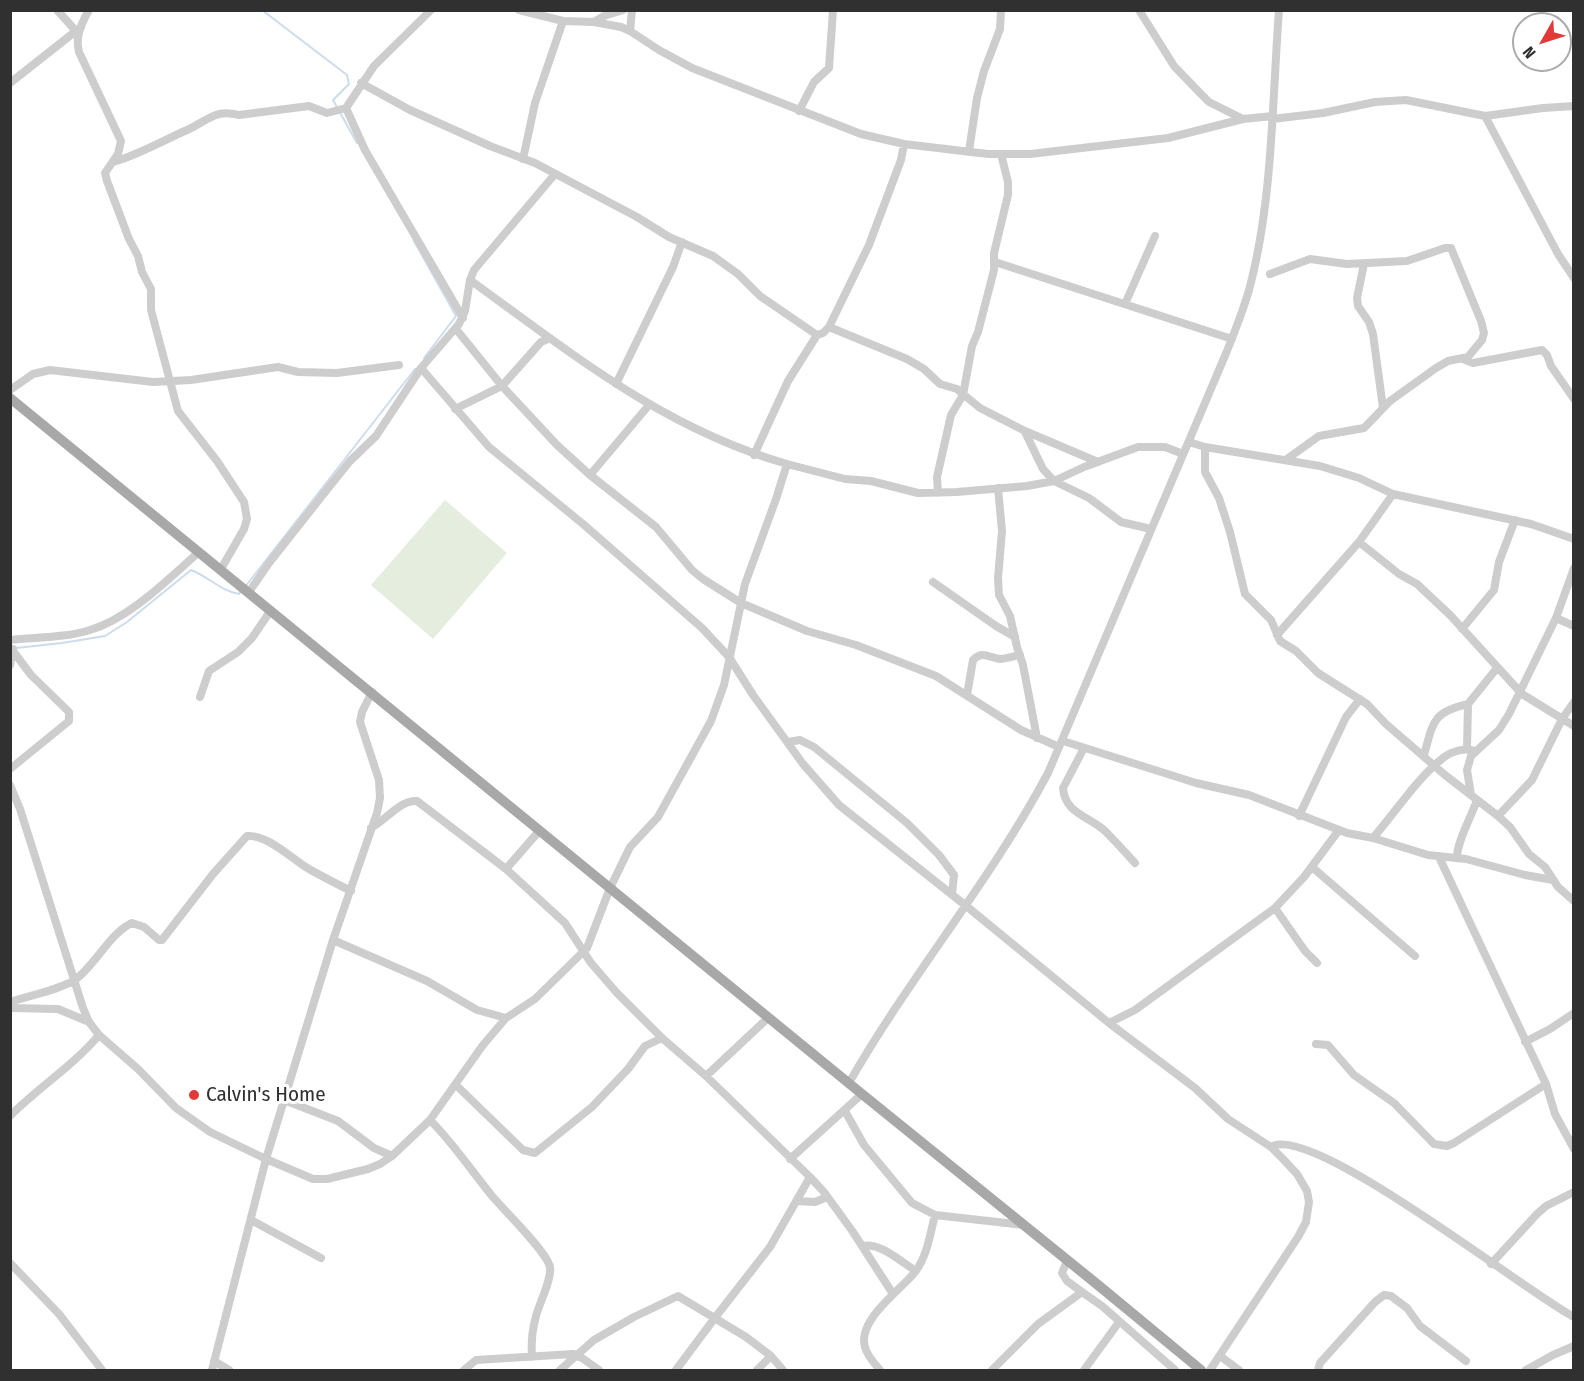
<!DOCTYPE html>
<html>
<head>
<meta charset="utf-8">
<style>
  body { margin:0 }
  #map { position:relative; width:1584px; height:1381px; overflow:hidden; background:#fff; font-family:"Fira Sans Condensed",sans-serif }
  canvas { display:block }
  .frame { position:absolute; inset:0; border:12px solid #303030; pointer-events:none }
  .north { position:absolute; left:1512px; top:12px; width:60px; height:60px; box-sizing:border-box; background:#fff; border:2px solid #acacac; border-radius:50%; rotate:231deg; font-size:16px; font-weight:700; line-height:24px; text-align:center; color:#303030 }
  .north::after { content:''; display:block; margin:auto; width:21px; height:27px; background:#e13a38; clip-path:polygon(50% 0,100% 100%,50% 72%,0 100%) }
</style>
</head>
<body>
<div id="map">
<canvas width="1584" height="1381"></canvas>
<div class="frame"></div>
<div class="north">N</div>
</div>
<script>
const ctx = document.querySelector('canvas').getContext('2d');
ctx.lineJoin = 'round';
function fill(path, color) { ctx.fillStyle = color; ctx.fill(path, 'evenodd'); }
function strokePath(path, color, width, dash) { ctx.strokeStyle = color; ctx.lineWidth = width; ctx.lineCap = dash ? 'butt' : 'round'; ctx.setLineDash(dash || []); ctx.stroke(path); }
function drawText(font, color, halo, rows, align = 'center') {
  ctx.font = font + ' "Fira Sans Condensed",sans-serif'; ctx.lineWidth = 6; ctx.setLineDash([]); ctx.textBaseline = 'middle'; ctx.strokeStyle = halo; ctx.fillStyle = color; for (const [text, x, y, turn = 0] of rows) {
    ctx.save(); ctx.translate(x, y); ctx.rotate((+turn || 0) * Math.PI / 180); ctx.textAlign = isNaN(turn) ? turn : align; if (halo) ctx.strokeText(text, 0, 0); ctx.fillText(text, 0, 0); ctx.restore();
  }
}
const green = new Path2D(`
  M445,500L507,553L433,639L371,585Z`);
const stream = new Path2D(`
  M262,10L347,75L349,84L333,100L357,143
  M414,241L456,316L424,358
  M245,587L415,369
  M16,648L62,643L105,636L127,622L191,570C209,577 221,591 239,594L241,591`);
const minor = new Path2D(`
  M57,10L76,31
  M89,10C81,24 75,37 79,52L121,141L118,154L105,173L107,181L129,239L138,256L142,272L151,289V310L178,411L217,461L244,502L247,519L244,529L221,569
  M431,10L374,66L346,108L365,150L463,318
  M519,10L563,21L594,22L621,27L630,31L659,50L692,68L861,134L904,144L988,154H1030L1168,138L1243,119L1273,116
  M1139,10L1174,66L1200,93L1209,102L1243,119
  M594,22L604,16L623,10
  M630,31L632,10
  M10,83L81,27
  M361,83L410,110L490,146L535,163L637,217L669,237L713,256L738,274L760,296L817,335L823,333L829,327L869,245L901,160L904,144
  M799,111L814,82L829,68L833,10
  M1485,116L1543,108L1574,106
  M1272,119L1323,113L1375,102L1406,100L1485,116L1558,254L1574,278
  M969,151L977,98L984,71L1000,29L1001,10
  M523,159L535,103L563,21
  M113,162C138,155 162,141 187,130C206,122 215,108 239,115L309,106L327,113L346,108
  M995,262L1232,339
  M1364,264L1357,298L1358,306L1369,322L1373,334L1383,408
  M1270,274L1310,259L1347,264L1407,261L1445,248H1451L1481,321L1484,333L1482,340L1468,357L1448,361L1436,368L1390,401L1364,428L1319,436L1287,459
  M470,280C571,353 664,429 787,464
  M1125,304L1155,236
  M829,327L907,359L924,369L940,384L957,389L980,408L1025,431L1098,462
  M456,329L502,386L557,445L590,475L656,527L692,570L703,579L741,603L807,631L856,645L936,676L1021,730L1059,747
  M1463,359L1473,363L1542,350L1547,355L1551,366L1574,399
  M421,368L489,447L583,524L702,628L729,657L753,695L803,764L839,805L965,905L1109,1023L1195,1088L1228,1119L1271,1147L1283,1159L1297,1174L1307,1191L1309,1202L1306,1222L1298,1237L1210,1370
  M616,384L673,267L682,242
  M10,390L33,374L50,370L153,382L191,380L278,367L298,372L337,373L399,365
  M455,409L502,386L541,342L550,338
  M1025,432L1043,469L1054,481L1089,498L1121,522L1151,529
  M1189,442L1205,447L1320,466L1359,478L1393,494L1531,524L1574,539
  M1205,447V472L1219,498L1230,532L1245,594L1271,620L1280,641L1296,651L1318,673L1367,704L1386,724L1445,775L1498,816L1510,827L1529,854L1545,867L1558,887L1574,901
  M754,455L788,381L817,335
  M590,475L649,405
  M998,488L1002,531L998,578L999,595L1010,616L1017,647L1023,665L1037,738
  M938,493L937,477L951,415L963,395L972,346L978,332L994,270V253L1008,195V182L1001,154
  M1359,542L1399,574L1417,584L1450,615L1522,694L1574,726
  M933,582L996,626L1015,637
  M249,592L269,563L329,487L350,461L376,436L421,368L459,324L465,311L470,280L474,270L555,174
  M1556,618L1574,626
  M1462,629L1494,590L1499,562L1515,520
  M1277,635L1359,542L1393,494
  M10,640C36,637 65,638 90,630C130,618 168,579 199,552
  M10,665L13,649
  M967,695L973,660C983,650 989,658 1000,659C1006,659 1014,656 1020,655
  M200,697L209,671L238,652L252,638L271,610
  M1063,741L1196,783L1249,795L1347,833L1373,838L1428,855L1466,859L1525,875L1553,880
  M788,742L800,740L814,747L907,823L939,855L954,875L952,894
  M1084,748L1063,788C1065,814 1089,816 1105,831C1115,841 1125,852 1135,863
  M1467,749L1468,704L1497,668
  M1424,755C1433,723 1432,712 1468,704
  M10,769L69,721V712L31,675L13,651
  M10,785L20,809L83,1008L89,1022L99,1035L138,1069L176,1108L210,1132L266,1159L313,1179H327L368,1169L380,1164L392,1156L430,1120L483,1045L506,1018L535,999L587,948L610,888L630,847L658,817L711,721L724,685L745,584L776,499L787,464L845,479L871,481L918,493L957,492L1027,486L1054,481L1084,467L1138,447H1165L1183,454
  M1471,795L1467,770L1471,756L1499,730L1509,714L1556,618L1574,568
  M1299,816L1346,717L1360,699
  M1498,816L1532,780L1562,719L1574,702
  M371,828C385,821 401,799 417,801L506,869L565,923L591,963L617,993L662,1038L706,1076L810,1177L770,1247L714,1319L676,1370
  M1373,838C1394,814 1418,777 1443,758C1450,752 1465,747 1474,751
  M1439,857L1546,1084L1555,1114L1574,1149
  M1457,858C1456,844 1472,815 1477,800
  M1312,867L1415,956
  M506,869L540,830
  M1275,908L1305,951L1317,963
  M333,940L427,981L477,1010L506,1018
  M10,1002C30,995 60,990 76,979C96,964 111,932 132,923L144,927L159,940H162L213,874L247,836C267,834 292,859 309,869C323,877 337,884 351,891
  M10,1008L58,1009L89,1022
  M1109,1023L1135,1010L1275,908L1304,877L1339,830
  M1525,1042L1550,1029L1574,1013
  M1316,1044L1328,1045L1354,1075L1394,1103L1434,1144L1447,1146L1454,1143L1546,1084
  M706,1076L769,1017
  M849,1083C910,976 990,882 1048,773L1227,351C1235,331 1243,311 1249,290C1273,201 1272,102 1279,10
  M456,1085L523,1150L535,1153L592,1107L628,1069L645,1046L662,1038
  M284,1100L338,1121L374,1148L392,1156
  M845,1111L864,1145L912,1203L935,1215L1024,1225
  M10,1116C39,1087 73,1066 99,1035
  M430,1120C453,1143 471,1170 492,1196C504,1210 547,1252 550,1267C552,1279 539,1304 536,1316C532,1330 531,1344 532,1357
  M1271,1147C1310,1121 1527,1293 1574,1317
  M790,1159L862,1094
  M810,1177L824,1192L853,1232L893,1294
  M797,1201L815,1202L827,1197
  M251,1220L321,1258
  M863,1246C880,1242 901,1262 916,1271
  M10,1263L59,1314L102,1370
  M1491,1264L1537,1214L1546,1206L1574,1192
  M1082,1292L1102,1306L1175,1370
  M1220,1356L1239,1370
  M214,1361L229,1370
  M212,1370L266,1159L333,940L377,813L380,798L379,780L360,722L362,712L372,692
  M464,1370L476,1360L573,1354L582,1358L599,1370
  M560,1370L594,1340L634,1317L678,1296L746,1337L771,1356L783,1370
  M757,1370L771,1356
  M880,1370C875,1364 867,1356 865,1347C857,1320 900,1291 915,1272C927,1257 930,1234 935,1215
  M992,1370L1038,1324L1082,1292L1067,1281L1062,1273L1067,1261
  M1084,1370L1119,1322
  M1318,1370L1320,1363L1375,1302L1384,1295L1391,1296L1407,1308L1420,1326L1466,1361
  M1526,1370L1553,1355L1574,1346`);
const major = new Path2D(`
  M10,398L862,1094L1098,1285L1201,1370`);
const markers = [
  [194,1095,6,"#e13a38"]
];
const poiNames = [
  ["Calvin's Home",206,1095]
];
fill(green, '#e5eddf');
strokePath(stream, '#ccdcec', 2);
strokePath(minor, '#cdcdcd', 8);
strokePath(major, '#a8a8a8', 10);
for (const [x, y, r, color] of markers) { const dot = new Path2D(); dot.arc(x, y, r, 0, 2 * Math.PI); ctx.fillStyle = color; ctx.fill(dot); strokePath(dot, '#fff', 2); }
drawText('21px', '#303030', '#fff', poiNames, 'left');
</script>
</body>
</html>
